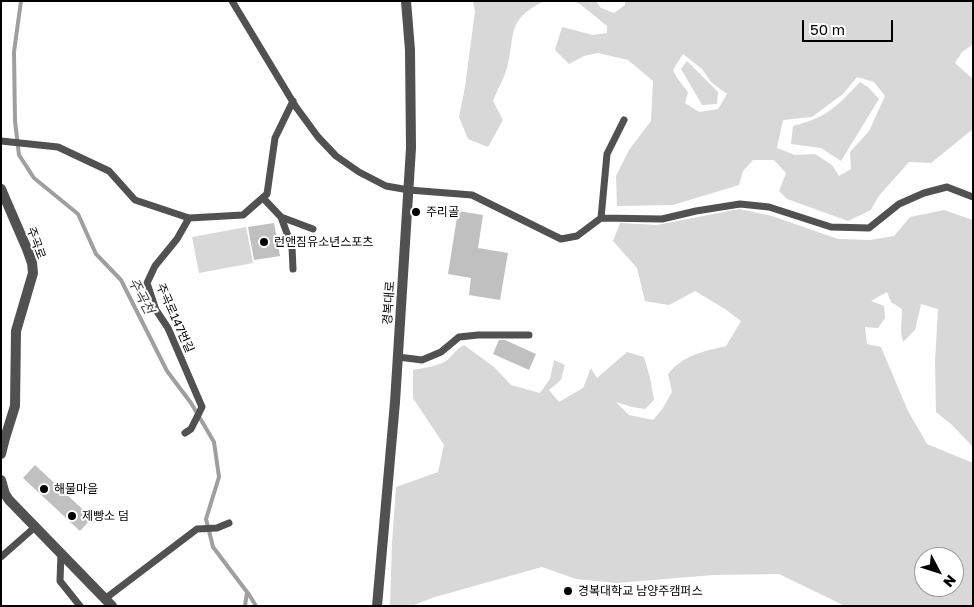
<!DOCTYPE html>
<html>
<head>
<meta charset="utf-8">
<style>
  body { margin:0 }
  #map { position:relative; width:974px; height:607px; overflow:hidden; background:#fff; font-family:"Golos Text",sans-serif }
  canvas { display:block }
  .frame { position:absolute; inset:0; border:2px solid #000; pointer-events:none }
  .north { position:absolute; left:914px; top:547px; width:50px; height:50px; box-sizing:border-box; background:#fff; border:1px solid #999; border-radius:50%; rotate:130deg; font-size:14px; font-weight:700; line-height:20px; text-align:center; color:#000 }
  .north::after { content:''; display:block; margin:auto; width:18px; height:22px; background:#000; clip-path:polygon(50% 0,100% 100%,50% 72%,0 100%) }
  .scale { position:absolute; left:802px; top:20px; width:91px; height:22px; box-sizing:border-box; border:2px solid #000; border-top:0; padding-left:6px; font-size:15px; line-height:18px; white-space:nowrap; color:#000; -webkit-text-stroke:4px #fff; paint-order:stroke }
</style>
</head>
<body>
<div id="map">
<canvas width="974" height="607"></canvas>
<div class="frame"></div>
<div class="north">N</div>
<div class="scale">50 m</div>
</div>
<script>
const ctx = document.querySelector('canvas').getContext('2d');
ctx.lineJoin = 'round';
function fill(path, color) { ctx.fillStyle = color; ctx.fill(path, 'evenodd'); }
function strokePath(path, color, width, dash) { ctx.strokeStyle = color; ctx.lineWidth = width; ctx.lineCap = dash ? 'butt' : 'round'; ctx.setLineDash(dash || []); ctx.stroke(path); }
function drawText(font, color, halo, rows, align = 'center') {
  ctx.font = font + ' "Golos Text","Noto Sans KR",sans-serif'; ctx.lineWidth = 4; ctx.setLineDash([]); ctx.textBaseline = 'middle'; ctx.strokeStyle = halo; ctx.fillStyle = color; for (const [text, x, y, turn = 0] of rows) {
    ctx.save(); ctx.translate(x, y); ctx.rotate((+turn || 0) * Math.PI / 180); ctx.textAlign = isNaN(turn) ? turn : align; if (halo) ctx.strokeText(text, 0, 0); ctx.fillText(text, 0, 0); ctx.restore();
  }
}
const green = new Path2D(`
  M473,1H545C506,19 516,33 507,68C504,79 497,90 493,101L503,120L488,147L468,139L459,117L465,87L475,11Z
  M572,1H596L601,8L614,13L625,5V1H973L972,45L962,52L955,63L973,79V129L931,163L909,162L878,197L871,210L848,221L787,199L779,191L786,173L774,160H753L743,171L739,185L673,205L617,206L616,176L629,150L651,121L653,81L628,60L598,53L584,56L569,64L555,50L562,27L593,35L607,33V26L580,4ZM683,54L702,69L711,82L727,94L718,109L699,112L685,103L688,92L677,78L673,70ZM857,77L874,82L885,96L869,131L850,152L851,169L839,176L832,165L815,154L795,155L777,148L783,120L812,117L843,94Z
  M687,61L718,92L717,104L702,105L681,69Z
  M860,82L868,87L879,99L841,161L821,148L791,144L793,126C828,117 836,107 860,82Z
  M739,209L772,216L838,239L870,240L894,236L910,217L944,210L973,220V447L952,425L936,412L935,362L938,309L921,304L915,330L903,342L901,332L902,309L891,302L887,292L871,301L884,306L885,318L878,328L865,327L867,344L881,347L908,411L927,444L973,463V606H845L779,574L713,575L617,583L576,579L542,567L435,597L411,606H390L392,543L396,487L438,472L444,445L413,398V370C422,368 433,367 442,363C451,360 454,350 464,345L494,367L511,385L540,393L550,379L554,360L565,365L561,380L549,390L559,402L583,388L591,368L597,378L627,352L644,357L650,378L654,400L645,409L632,407L616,402L629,415L653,420L663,408L672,392L668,374C685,354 702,352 726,346L741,321L725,309L695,291L669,305L645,301L637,268L613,241L620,223L657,225ZM924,557H954V587H924Z
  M246,227L253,263L199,273L192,237Z`);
const stream = new Path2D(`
  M21,1L14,52L15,121L19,155L34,178L78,214L96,254L121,280L167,371L191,403L214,442L219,477L206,519L213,547L247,592L245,606
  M248,593L256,606`);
const building = new Path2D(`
  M458,211L483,215L478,248L508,253L500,300L469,295L471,278L448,274Z
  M274,223L280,256L254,260L248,227Z
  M499,340H505L536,354L529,370L493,354Z
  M35,465L92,518L80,531L23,478Z`);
const service = new Path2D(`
  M232,1L296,107L318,137L336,156L359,172L386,186L409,190L472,195L561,239L577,236L601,218L662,219L696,211L740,204L769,207L831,227L869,228L899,204L924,193L947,187L973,197
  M1,141L58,147L109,171L135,200L189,218L243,215L267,194L275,138L293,101
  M263,198L281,217L313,229
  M281,217L292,247L293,269
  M601,218L607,154L624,120
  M398,357L422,360L441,352L459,337L478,335H529
  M185,433L191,429L202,407L168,328L156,310L147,283L155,266L177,239L189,218
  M61,554L60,581L80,606
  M1,557L35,527
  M106,598L197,529L217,528L229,523`);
const minor = new Path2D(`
  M1,189L27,249L32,263L33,273L16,331L15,406L5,438L1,454
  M1,480L5,494L9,500L112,606`);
const tertiary = new Path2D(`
  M377,606L395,402L411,148L410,50L406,1`);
const markers = [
  [416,212,5,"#000"],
  [264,242,5,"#000"],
  [44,489,5,"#000"],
  [72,516,5,"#000"],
  [568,591,5,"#000"]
];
const poiNames = [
  ["주리골",426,212],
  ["런앤짐유소년스포츠",274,242],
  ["해물마을",54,489],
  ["제빵소 덤",82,516],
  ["경복대학교 남양주캠퍼스",578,591]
];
const streetNames = [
  ["주곡로",36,243,70],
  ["경복대로",389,303,-86],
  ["주곡로147번길",175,318,66]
];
const waterNames = [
  ["주곡천",141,296,62]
];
fill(green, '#d8d8d8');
strokePath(stream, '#9f9f9f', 4);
fill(building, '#c0c0c0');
strokePath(service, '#515151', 7);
strokePath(minor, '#515151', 10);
strokePath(tertiary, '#515151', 10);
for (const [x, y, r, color] of markers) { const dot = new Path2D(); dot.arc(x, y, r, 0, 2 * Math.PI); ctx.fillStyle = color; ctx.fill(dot); strokePath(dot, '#fff', 2); }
drawText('12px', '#000', '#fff', poiNames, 'left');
drawText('12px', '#000', '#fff', streetNames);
drawText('italic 14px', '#404040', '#fff', waterNames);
</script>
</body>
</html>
